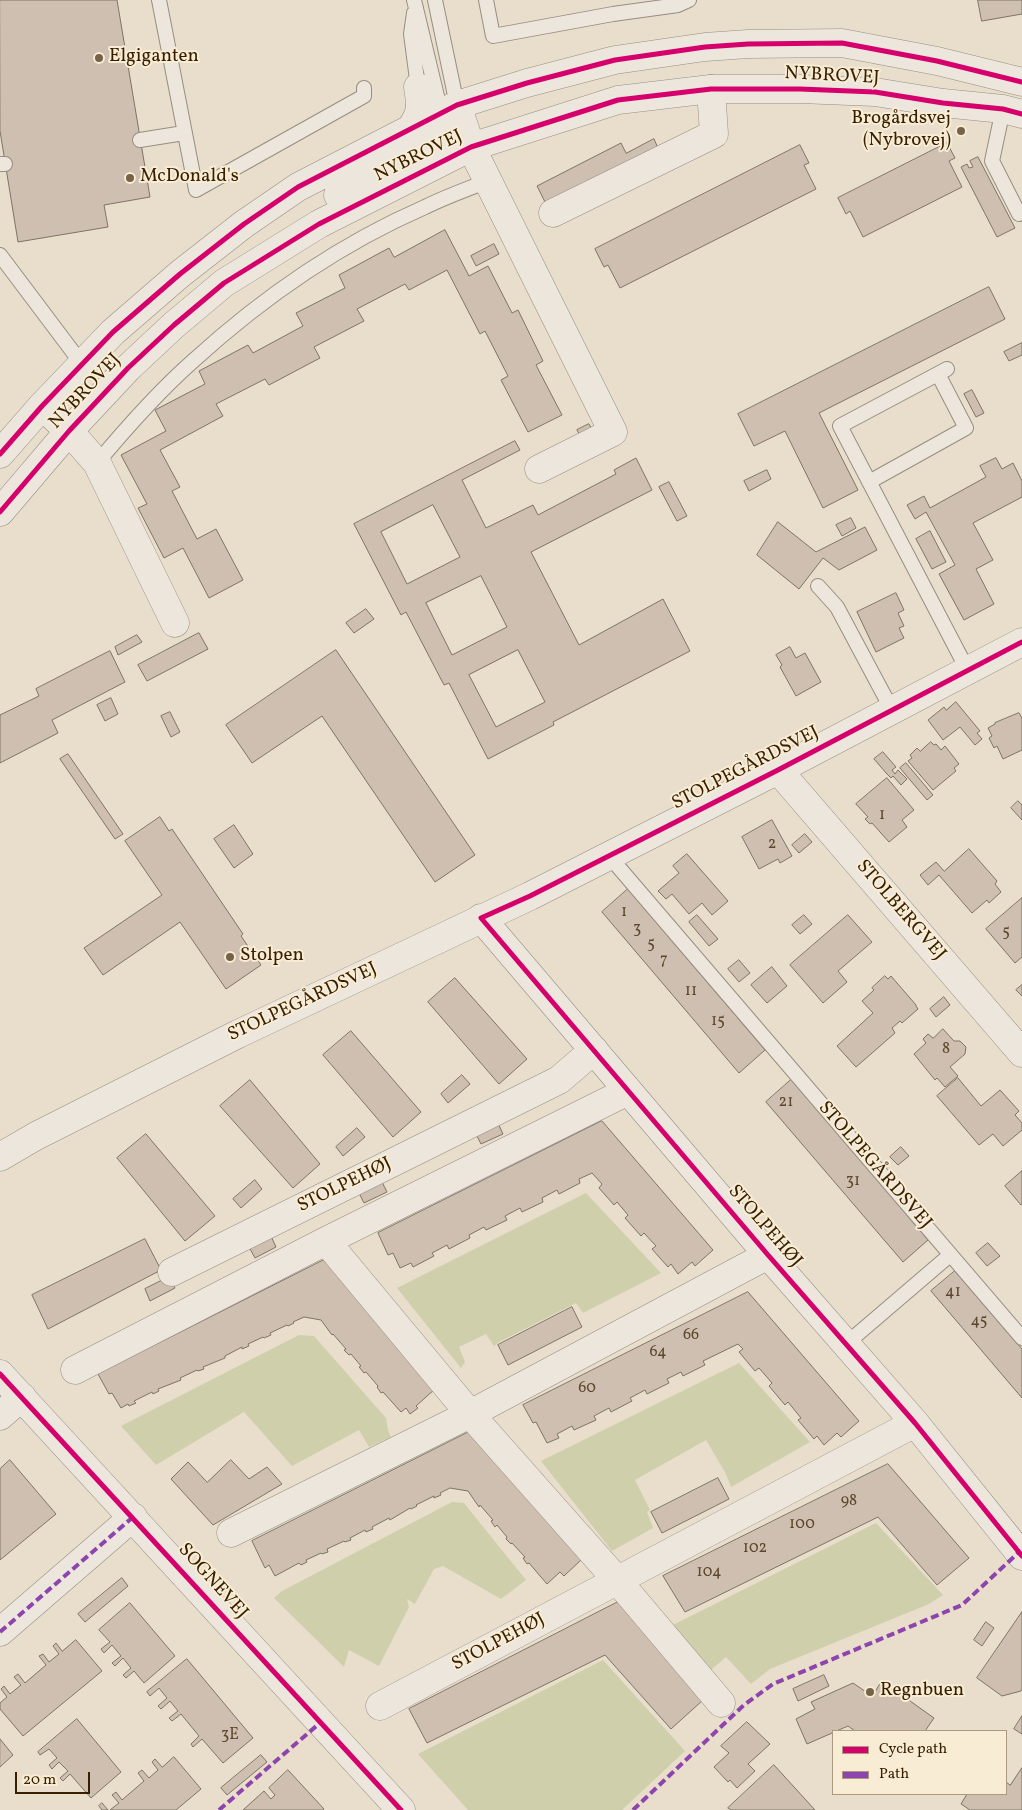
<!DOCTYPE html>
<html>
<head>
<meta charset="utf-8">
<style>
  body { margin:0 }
  #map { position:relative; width:1022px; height:1810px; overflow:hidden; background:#e8decb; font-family:Vollkorn,serif }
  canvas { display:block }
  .legend { position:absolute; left:832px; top:1730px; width:175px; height:65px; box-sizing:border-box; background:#f8ecd5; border:1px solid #ab9a80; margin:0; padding:6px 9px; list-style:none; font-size:15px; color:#371f00 }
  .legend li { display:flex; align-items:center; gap:10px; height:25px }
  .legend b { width:25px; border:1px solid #ab9a80 }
  .scale { position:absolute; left:15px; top:1772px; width:75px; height:22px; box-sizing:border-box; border:2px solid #371f00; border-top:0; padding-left:6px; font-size:15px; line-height:18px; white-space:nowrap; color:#371f00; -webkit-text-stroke:4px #f8ecd5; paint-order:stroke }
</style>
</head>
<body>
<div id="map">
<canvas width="1022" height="1810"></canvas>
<ul class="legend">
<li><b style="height:6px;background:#d6006c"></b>Cycle path</li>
<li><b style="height:6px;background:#8e44ad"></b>Path</li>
</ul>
<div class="scale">20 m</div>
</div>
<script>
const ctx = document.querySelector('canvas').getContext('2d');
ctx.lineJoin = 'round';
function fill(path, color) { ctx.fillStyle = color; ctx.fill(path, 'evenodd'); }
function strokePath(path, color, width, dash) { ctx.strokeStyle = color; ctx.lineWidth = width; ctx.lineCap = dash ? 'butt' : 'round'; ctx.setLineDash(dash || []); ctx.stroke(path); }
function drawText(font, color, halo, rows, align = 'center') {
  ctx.font = font + ' Vollkorn,serif'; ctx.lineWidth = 4; ctx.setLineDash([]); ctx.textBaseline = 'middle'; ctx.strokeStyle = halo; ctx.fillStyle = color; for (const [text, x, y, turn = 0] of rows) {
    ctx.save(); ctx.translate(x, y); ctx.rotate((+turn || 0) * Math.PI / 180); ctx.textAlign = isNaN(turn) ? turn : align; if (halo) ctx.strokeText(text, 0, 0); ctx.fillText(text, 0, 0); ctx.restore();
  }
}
const green = new Path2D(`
  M586,1193L661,1273L583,1313L576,1303L499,1342L494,1346L486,1334L459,1347L465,1362L461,1368L397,1288Z
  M299,1335L314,1336L386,1418L388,1430L391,1437L369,1447L359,1430L292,1466L244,1412L156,1465L121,1426Z
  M739,1363L810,1442L731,1487L726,1474L706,1440L635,1480L650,1510L647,1512L653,1528L612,1551L541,1461Z
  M452,1502L464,1503L526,1580L501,1599L443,1566L434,1569L415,1604L407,1599L409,1607L379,1666L349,1650L344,1667L274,1598L282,1591Z
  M876,1523L943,1595L929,1604L770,1669L751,1684L726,1657L710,1671L671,1626Z
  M603,1660L685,1751L622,1810H468L418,1754Z`);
const building = new Path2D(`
  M0,0H117L150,197L104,205L108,227L18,242L0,131Z
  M978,0H1022V14L982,21Z
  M654,139L658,148L546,204L537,186L621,143L626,153Z
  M947,143L955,158L949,161L962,187L863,237L850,211L846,214L838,198Z
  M800,145L809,163L804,165L816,189L620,288L608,265L604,267L595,249Z
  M978,157L1015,228L997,237L961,167L967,164L969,168L973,167L970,161Z
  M445,230L469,276L488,266L512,313L518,310L543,361L536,365L562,415L528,432L501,380L508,376L485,331L480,334L447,270L409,290L405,284L357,309L364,321L314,347L320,358L269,385L265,379L216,404L223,416L160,450L180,487L172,491L197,539L216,529L243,580L209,598L183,548L164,558L138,508L147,504L121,455L166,431L155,410L205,384L199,371L248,345L253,353L303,326L296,313L345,288L339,275L389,248L394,257Z
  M494,244L499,254L476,266L471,256Z
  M989,287L1005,319L819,413L858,490L823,508L785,431L754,446L738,414Z
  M1022,343V355L1009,361L1004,352Z
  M972,390L984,413L976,417L964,394Z
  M589,424L594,433L582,439L577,430Z
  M515,441L520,450L462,480L486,528L533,505L538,515L616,474L614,470L636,458L652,490L531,552L579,645L663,599L690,651L553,722L554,725L488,759L449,683L444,685L406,612L401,615L354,524ZM433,505L460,557L407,584L381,532ZM481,576L507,627L452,655L426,603ZM518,650L545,702L496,727L469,675Z
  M996,458L1002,469L1013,463L1022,481V497L973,523L993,560L976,569L994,604L964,620L939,574L955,565L926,512L915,519L907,505L924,496L930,508L986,477L980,466Z
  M767,470L771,479L749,491L744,481Z
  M669,482L687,516L677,521L659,487Z
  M851,518L856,528L842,536L836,525Z
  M778,522L816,552L865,527L877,550L839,570L823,558L799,589L757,555Z
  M930,531L946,562L932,569L916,539Z
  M896,593L904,610L898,613L904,626L899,628L904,638L876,652L857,612Z
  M366,609L374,619L354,633L346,623Z
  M199,633L208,649L147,681L138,665Z
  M137,635L142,642L118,655L115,647Z
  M790,647L796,658L805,653L821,682L796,696L780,667L782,665L776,655Z
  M336,650L475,855L435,882L322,716L252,763L226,725Z
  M110,651L125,682L52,720L58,733L0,763V715L39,696L36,689Z
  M111,698L118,714L105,721L97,705Z
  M956,702L980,731L977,733L982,739L975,745L960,727L943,740L928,720L944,707L946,710Z
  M170,712L180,732L171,737L161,716Z
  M1019,713L1022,718V750L1003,759L997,746L994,748L989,738L992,736L988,728L995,724V723Z
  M931,742L934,745L936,744L941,750L945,746L959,764L954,768L956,771L933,790L908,761L912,758L910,755L917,748L920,751Z
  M883,752L896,767L892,770L895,774L898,770L907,779L901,785L893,776L891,778L887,774L874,759Z
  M68,754L123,834L115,839L60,759Z
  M906,763L933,795L927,800L900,768Z
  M887,778L914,810L902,820L907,827L889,842L872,823L870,824L865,819L868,817L856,804Z
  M1018,801L1022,805V820L1011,808Z
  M160,817L169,831L172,829L243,934L241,936L261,965L226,989L180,922L103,975L84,948L162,895L125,841Z
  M772,820L792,856L780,863L778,859L759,869L742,837Z
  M234,825L253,854L234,868L214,839Z
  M805,834L812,842L799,853L792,845Z
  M969,849L997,881L995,884L1001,892L989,903L987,900L972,913L939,875L928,885L920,875L936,862L944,871Z
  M687,854L728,901L712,915L702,903L689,914L672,894L666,899L658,891L679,873L673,866Z
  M628,889L765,1050L739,1073L602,912Z
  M1022,898V957L1015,963L986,929Z
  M697,915L718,939L709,946L689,922Z
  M804,915L812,924L800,934L792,925Z
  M848,915L872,942L838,971L847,982L823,1003L790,965Z
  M739,960L750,973L739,982L728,969Z
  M772,967L787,986L767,1003L751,985Z
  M885,976L888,979L891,976L916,1005V1006L918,1009L902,1023L900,1021L892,1028L895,1033L856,1067L837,1046L873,1013L862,1001L874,990L872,988Z
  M455,978L527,1059L499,1084L428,1002Z
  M1022,985V996L1016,990Z
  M944,997L950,1005L936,1017L930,1009Z
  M943,1029L954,1041H960L966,1047L965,1054L950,1067L958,1076L945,1087L937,1078L935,1080L914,1054L926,1043L923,1039L928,1034L933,1038Z
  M351,1031L421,1112L393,1137L323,1055Z
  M462,1075L470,1084L448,1103L441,1094Z
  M958,1078L981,1106L1000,1090L1019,1111L1015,1115L1022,1123V1130L1003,1146L993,1134L979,1145L937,1096Z
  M792,1079L928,1240L903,1262L766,1102Z
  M250,1080L320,1164L293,1188L220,1106Z
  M496,1119L503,1134L481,1144L474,1130Z
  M602,1121L713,1250L695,1266L692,1262L678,1274L671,1264L668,1267L652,1249L656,1246L644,1233L641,1236L625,1218L628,1215L617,1202L614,1205L599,1188L602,1184L592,1173L579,1179L580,1183L559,1194L557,1190L542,1198L543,1202L522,1212L520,1208L505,1216L507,1220L486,1230L484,1227L469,1235L470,1238L449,1249L447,1245L432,1253L434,1256L413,1267L411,1263L400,1268L393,1253L388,1255L378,1233Z
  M357,1128L365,1137L343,1156L336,1147Z
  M146,1134L215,1216L185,1241L117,1158Z
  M901,1147L909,1156L898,1165L890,1157Z
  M1022,1171V1204L1021,1205L1005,1186Z
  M380,1178L387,1192L364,1203L357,1189Z
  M255,1180L262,1189L241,1208L233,1199Z
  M270,1234L276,1247L255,1258L248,1245Z
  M145,1239L161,1270L48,1329L32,1295Z
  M988,1243L1000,1256L987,1266L976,1253Z
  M324,1260L435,1389L416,1406L418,1408L410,1414L406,1408L401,1412L383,1392L381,1393L377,1387L378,1386L366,1372L364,1373L359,1367L361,1366L351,1354L349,1355L344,1350L346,1349L333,1334L332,1335L321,1320L304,1317L293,1322L294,1323L288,1326L287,1325L270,1333L271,1335L264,1338L263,1337L248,1344L249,1346L242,1349V1347L225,1356V1358L203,1367L204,1369L198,1371L197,1370L180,1378L181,1380L158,1389L159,1391L153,1394L152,1392L134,1401L136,1403L129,1406L128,1404L121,1408L112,1393L109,1394L98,1374Z
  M955,1271L1022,1349V1398L931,1291Z
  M169,1277L175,1288L150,1301L145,1289Z
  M748,1292L859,1421L841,1437L837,1433L824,1445L817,1436L814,1439L798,1420L801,1418L788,1402L785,1405L769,1386L772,1383L759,1368L755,1371L739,1352L743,1349L738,1344L703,1361L705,1365L683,1376L681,1372L667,1379L669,1383L647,1394L645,1390L630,1398L632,1401L611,1412L609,1408L594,1416L596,1420L574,1430L572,1426L557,1434L559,1438L547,1443L536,1422L533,1423L523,1405Z
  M572,1307L582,1327L508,1365L498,1345Z
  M471,1431L581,1560L564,1576L560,1572L547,1584L529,1563L527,1564L523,1558L525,1557L512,1543L511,1544L506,1539L507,1537L497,1525L495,1527L491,1521L493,1520L480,1505L479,1507L468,1491L450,1488L440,1493L441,1495L434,1498V1496L416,1505L417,1506L411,1509L410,1508L390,1520L389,1518L372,1527L373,1529L366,1532L365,1530L350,1538L351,1540L345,1542L344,1541L327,1549L328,1552L322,1554L321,1553L306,1560L307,1562L301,1565L299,1563L275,1576L269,1565L265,1568L252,1541Z
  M10,1460L56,1514L0,1560V1469Z
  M231,1460L249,1479L267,1467L282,1484L213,1525L171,1479L188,1462L207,1482Z
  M888,1464L969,1558L937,1585L878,1517L685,1612L663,1576Z
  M718,1478L729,1499L662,1533L651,1512Z
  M122,1578L128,1586L85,1622L78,1614Z
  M618,1602L703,1700L671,1729L605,1655L427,1743L409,1709Z
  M130,1603L175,1656L144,1683L134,1671L126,1678L123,1675L131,1668L123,1658L115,1666L112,1663L121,1656L112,1645L104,1653L101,1649L110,1642L99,1630Z
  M1022,1612V1689L1021,1691L1002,1696L977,1678Z
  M986,1622L994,1628L982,1646L974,1640Z
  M76,1640L102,1671L23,1736L0,1709V1703L7,1697L1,1689L4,1686L10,1694L21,1685L14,1677L18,1674L25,1683L46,1665L39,1656L43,1654L49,1662L59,1654L53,1646L56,1643L62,1651Z
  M187,1659L253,1738L223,1763L202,1739L193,1747L191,1744L199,1736L181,1714L172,1721L169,1718L178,1711L170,1701L161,1709L158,1706L167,1698L159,1688L150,1696L147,1692Z
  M824,1675L829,1686L798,1701L793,1689Z
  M882,1681L934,1718L925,1731H855L848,1726L807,1744L796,1719L815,1709L811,1702L853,1683L872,1696Z
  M1022,1716V1734L1014,1729Z
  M77,1719L121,1772L91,1798L70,1774L63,1781L60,1778L68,1771L59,1762L52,1769L49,1765L57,1758L49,1749L40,1755L38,1752Z
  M747,1722L770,1744L748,1764L755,1771L737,1788L730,1780L728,1782L714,1767L729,1753L721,1746Z
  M0,1739L13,1755L0,1767Z
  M261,1755L267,1762L227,1795L221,1788Z
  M174,1757L201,1789L176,1810H110L119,1803L112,1795L116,1792L122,1800L144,1781L138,1773L142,1770L149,1778L158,1770L152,1762L155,1759L162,1767Z
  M774,1765L815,1810H731L728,1808Z
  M1022,1768V1810H970L961,1804L967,1794H1006V1782L1010,1785Z
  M288,1770L324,1809L322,1810H243L264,1791L271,1799L275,1795L269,1788Z
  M102,1803L108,1810H102L99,1806Z`);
const service = new Path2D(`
  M159,0L196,190L364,96V88
  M414,0L441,113
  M435,0L457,105
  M486,0L493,36L613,14L678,5L689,0
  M414,13L411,34L418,87
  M1003,109L992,161L1019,214
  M140,140L184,133
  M0,164H5
  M0,255L82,364
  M947,369L840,426L968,671
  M97,463C127,427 158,392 193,361C261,299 340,244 425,207C445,197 467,189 488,181
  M869,482L966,428L938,374
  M818,586L837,607L892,710
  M609,856L1022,1338
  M846,1344L950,1255`);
const minor = new Path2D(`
  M457,105L471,147L613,432L539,469
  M553,213L714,134L711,89
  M42,406L69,431L97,463L175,623
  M778,770L1022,1053
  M481,918L768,1255L915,1423L1022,1556
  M0,1157L36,1136L238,1034L530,896L778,770L1022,642
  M326,1241L470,1414L617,1580L721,1703
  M172,1272L559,1080L594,1050
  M75,1370L326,1241L628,1091
  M0,1374L401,1810
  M0,1416L22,1397
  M231,1533L470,1414L768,1255
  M0,1632L133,1517
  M380,1706L915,1423`);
const tertiary = new Path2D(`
  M410,129C422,113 421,106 418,87
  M338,195L446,131L456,119
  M0,454L42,406L113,332L180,274L244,224L298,187L457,105L527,83L615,60L705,47L748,44L842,43L937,61L1022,82
  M0,512L69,431L128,368L174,325L224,283L319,224L471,147L618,100L711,89H800L875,92L943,103L1003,109L1022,114`);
const quiet = new Path2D(`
  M0,1632L133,1517
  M219,1810L321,1722
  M633,1810L744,1705L773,1684L962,1605L1018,1553`);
const cycleway = new Path2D(`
  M0,454L42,406L113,332L180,274L244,224L298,187L457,105L527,83L615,60L705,47L748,44L842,43L937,61L1022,82
  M0,512L69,431L128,368L174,325L224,283L319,224L471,147L618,100L711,89H800L875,92L943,103L1003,109L1022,114
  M1022,642L778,770L530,896L481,918L768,1255L915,1423L1022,1556
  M0,1374L401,1810`);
const markers = [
  [99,58,5,"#756247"],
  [961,131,5,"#756247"],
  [130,178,5,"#756247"],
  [230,957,5,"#756247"],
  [870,1692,5,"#756247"]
];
const numberNames = [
  ["1",882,816],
  ["2",772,845],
  ["1",624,913],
  ["3",637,930],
  ["5",1006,933],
  ["5",651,945],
  ["7",664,961],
  ["11",691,992],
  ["15",718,1022],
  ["8",946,1050],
  ["21",786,1103],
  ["31",853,1182],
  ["41",953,1293],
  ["45",979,1322],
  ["66",691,1336],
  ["64",658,1353],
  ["60",587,1389],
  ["98",849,1502],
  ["100",802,1525],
  ["102",755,1549],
  ["104",709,1573],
  ["3E",230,1736]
];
const poiNames = [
  ["Elgiganten",109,58],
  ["Brogårdsvej",951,120,"right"],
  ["(Nybrovej)",951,142,"right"],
  ["McDonald's",140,178],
  ["Stolpen",240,957],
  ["Regnbuen",880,1692]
];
const streetNames = [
  ["NYBROVEJ",832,77,3],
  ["NYBROVEJ",419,157,-26],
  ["NYBROVEJ",86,392,-47],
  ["STOLPEGÅRDSVEJ",746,769,-27],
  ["STOLBERGVEJ",900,911,49],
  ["STOLPEGÅRDSVEJ",303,1003,-25],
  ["STOLPEGÅRDSVEJ",874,1166,49],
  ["STOLPEHØJ",345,1186,-26],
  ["STOLPEHØJ",764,1227,49],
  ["SOGNEVEJ",212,1582,48],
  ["STOLPEHØJ",499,1643,-28]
];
fill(green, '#d0cfab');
fill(building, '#cfbfb0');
strokePath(building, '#7d7465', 1);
strokePath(service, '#978e80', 16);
strokePath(minor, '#978e80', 29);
strokePath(tertiary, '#978e80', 29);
strokePath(service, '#ece6dd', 14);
strokePath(minor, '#ece6dd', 28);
strokePath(tertiary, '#ece6dd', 28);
strokePath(quiet, '#8e44ad', 4, [8, 4]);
strokePath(cycleway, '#d6006c', 5);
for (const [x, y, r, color] of markers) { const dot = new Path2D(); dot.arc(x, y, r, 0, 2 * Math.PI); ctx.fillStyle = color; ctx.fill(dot); strokePath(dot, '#f8ecd5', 2); }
drawText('16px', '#5d472c', null, numberNames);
drawText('19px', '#371f00', '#f8ecd5', poiNames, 'left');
drawText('19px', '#371f00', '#f8ecd5', streetNames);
</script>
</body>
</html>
